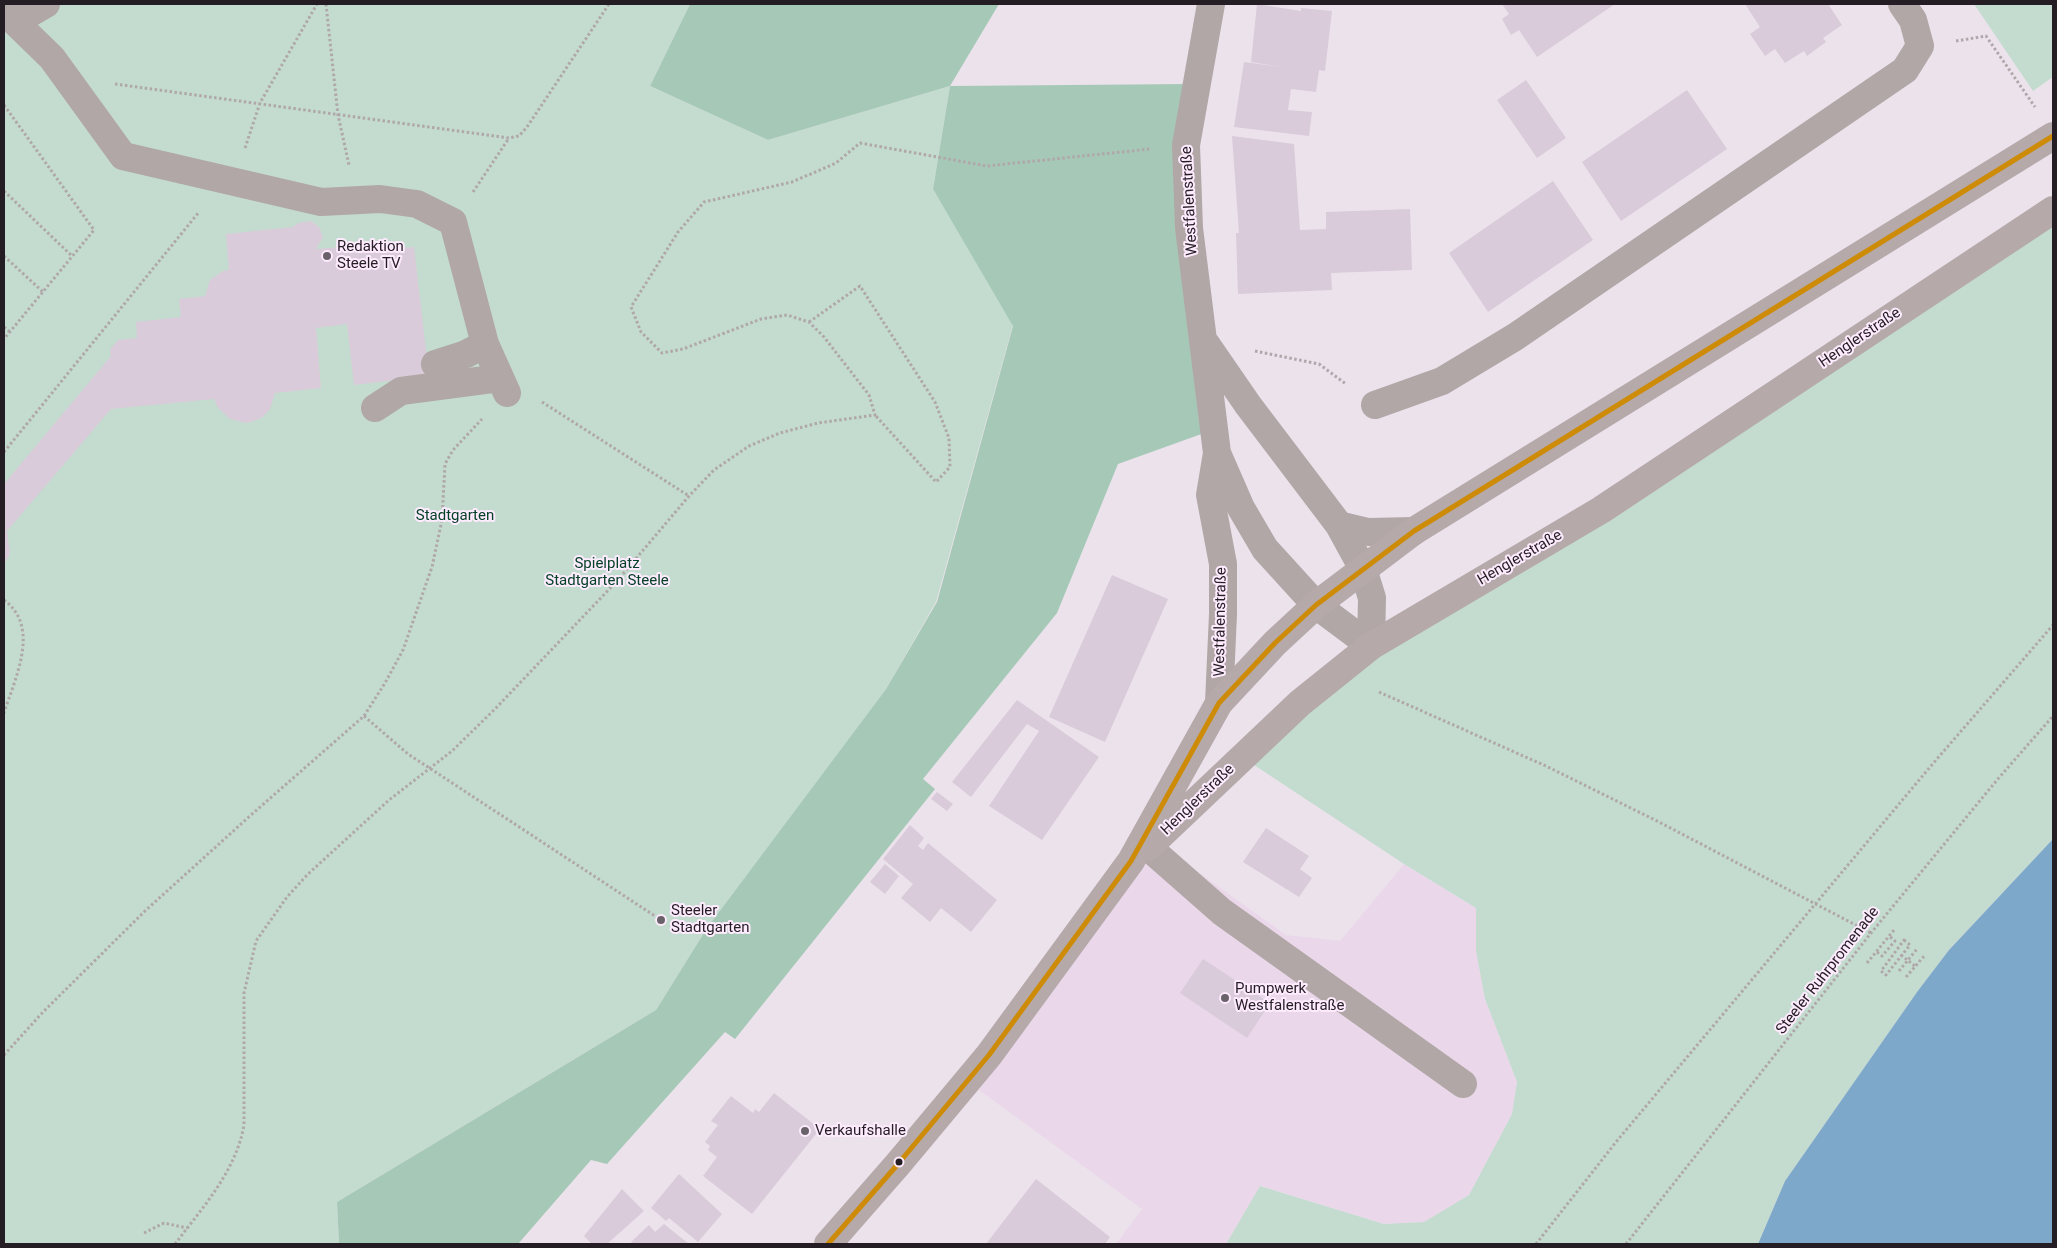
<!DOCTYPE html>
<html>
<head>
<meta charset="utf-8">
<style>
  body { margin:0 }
  #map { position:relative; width:2057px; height:1248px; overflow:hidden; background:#ece2ec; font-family:Roboto,sans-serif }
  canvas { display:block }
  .frame { position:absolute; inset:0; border:5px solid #241d24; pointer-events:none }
</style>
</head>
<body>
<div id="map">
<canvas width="2057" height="1248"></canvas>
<div class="frame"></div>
</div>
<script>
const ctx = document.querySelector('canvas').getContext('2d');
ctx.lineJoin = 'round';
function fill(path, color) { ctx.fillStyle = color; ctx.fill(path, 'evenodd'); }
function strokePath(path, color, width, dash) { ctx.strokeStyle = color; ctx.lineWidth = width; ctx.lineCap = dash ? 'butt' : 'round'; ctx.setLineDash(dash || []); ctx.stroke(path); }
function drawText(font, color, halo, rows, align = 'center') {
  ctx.font = font + ' Roboto,sans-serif'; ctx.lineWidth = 4; ctx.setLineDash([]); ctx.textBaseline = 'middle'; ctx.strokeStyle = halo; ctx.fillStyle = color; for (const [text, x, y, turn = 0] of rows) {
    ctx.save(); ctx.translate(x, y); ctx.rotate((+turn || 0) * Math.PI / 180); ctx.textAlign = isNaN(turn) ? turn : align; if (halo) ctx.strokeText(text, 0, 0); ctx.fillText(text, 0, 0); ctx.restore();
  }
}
const built = new Path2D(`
  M1163,847L1286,935L1340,941L1404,864L1476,908V951L1485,999L1517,1082L1512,1114L1469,1195L1424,1222L1384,1224L1261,1186L1226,1244H1116L1142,1209L979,1090L1140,864Z`);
const green = new Path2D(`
  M4,4H61L40,14L63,4H690L650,86L768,140L950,86L933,189L1014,321L936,602L886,689L707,928L656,1010L337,1202L339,1244H4Z
  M1974,4H2053V77L2033,91Z
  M2053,222V839L1949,950L1917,992L1785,1181L1758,1244H1226L1260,1186L1384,1224L1424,1222L1469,1195L1512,1114L1517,1082L1485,999L1476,951V908L1404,864L1245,759L1308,703Z`);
const forest = new Path2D(`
  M690,4H999L950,86L1188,84L1207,432L1118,464L1057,613L923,779L935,789L735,1039L725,1032L607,1164L591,1160L518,1244H339L337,1202L656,1010L707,928L886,689L937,602L1013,326L933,189L950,86L768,140L650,86Z`);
const water = new Path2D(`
  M2053,839V1244H1758L1785,1181L1917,992L1949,950Z`);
const building = new Path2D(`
  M1257,4L1301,11V8L1332,11L1325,71L1319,70L1316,92L1291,89L1288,110L1312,112L1309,136L1234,127L1244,62L1281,67L1251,62Z
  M1502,4H1615L1537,57L1519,30L1511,35L1502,19L1509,14Z
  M1745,4H1828L1842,25L1823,38L1826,42L1807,56L1804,51L1785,63L1775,49L1765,56L1750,34L1760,27Z
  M1526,80L1566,138L1537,158L1497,100Z
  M1687,90L1727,149L1621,221L1582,162Z
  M1232,136L1294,144L1300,230L1326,229V212L1410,209L1412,270L1331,273L1332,290L1238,294L1236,233H1239Z
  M1553,181L1593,240L1488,312L1449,253Z
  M311,221L319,227L323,237L316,249L354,246L355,252L414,247L429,376L354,385L347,324L316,328L321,388L275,393L270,409L263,417L254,421L246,423L230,419L218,408L214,399L111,409L7,531L10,553L4,565V484L111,356L110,350L118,340L137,338L136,322L181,317L179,299L205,296L210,280L223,271L229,270L226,234L293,227L298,223Z
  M1112,575L1168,599L1105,742L1049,717Z
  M1017,700L1099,757L1042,840L989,806L1039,731L1027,724L971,797L952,782Z
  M937,792L953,804L947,811L931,799Z
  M910,825L924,838L918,846L923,850L928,843L997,900L971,932L941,908L930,922L901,898L913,884L883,859Z
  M1266,828L1309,856L1300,869L1312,878L1299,897L1243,862Z
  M885,864L899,876L885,894L870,882Z
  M1203,959L1270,1003L1247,1038L1180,993Z
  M774,1093L820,1129L752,1214L703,1176L717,1157L708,1150L710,1146L705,1142L718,1125L711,1121L731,1096L753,1113L755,1109L759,1112Z
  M679,1174L722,1214L698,1242L669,1218L666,1221L651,1208Z
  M1036,1179L1110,1237L1105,1244H986Z
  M622,1189L644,1211L607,1244H592L584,1236Z
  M664,1224L689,1244H633L631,1242L649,1225L655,1232Z`);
const path = new Path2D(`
  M326,4L338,115L349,165
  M1956,41L1986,36L2035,107
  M115,84L509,138L519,136L527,127L609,4
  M4,105L94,230L4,339
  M245,148L260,103L317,4
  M4,191L72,256
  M473,192L509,138
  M4,256L43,292
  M809,322L860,286L935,402L949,438L950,467L936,482L875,415
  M4,327L10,332
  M1255,351L1319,364L1346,384
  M542,402L689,496
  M4,452L199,212
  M4,600C41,627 15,678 4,713
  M1379,692L1546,766L1659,822L1871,933
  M364,716L408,754L661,920
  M1904,940L1910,945L1886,975L1881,971Z
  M1877,952L1882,956L1895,941L1889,936
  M1901,955L1915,966
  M1867,963L1894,930
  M1899,971L1917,949
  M1906,977L1925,955
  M4,1055L43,1012L145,911L251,815L364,716L385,683L403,650L432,567L442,520L445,464L453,450L482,419
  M144,1233L164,1223L187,1228
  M175,1244C203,1207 236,1171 244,1125V993L256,941L287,897L308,874L389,800L452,751L495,709L617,581L689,496L714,470L749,446L780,433L818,423L875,415L869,395L824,337L809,322L787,315L761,319L683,349L662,353L641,332L631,307L678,232L704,202L792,182L836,163L860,143L987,166L1150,149
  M1536,1244L1616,1142L1930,767L2053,625
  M1626,1244L1871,933L1997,780L2053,716`);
const minor = new Path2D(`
  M1211,4L1186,145L1189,228L1217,453L1241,508L1265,549L1316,605L1371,646
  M4,7L15,22L52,58L123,156L321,202L380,199L417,204L453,222L485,344L507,393
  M15,22L46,4
  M1206,344L1248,405L1339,525L1363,569L1372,598L1371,646
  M435,364L466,354L485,344
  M1375,405L1442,381L1515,337L1905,70L1920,46L1913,20L1902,4
  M375,408L401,391L500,378
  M1217,453L1210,495L1223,564V614L1219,703
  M1339,525L1368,532L1414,531
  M1148,847L1222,912L1463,1084`);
const major = new Path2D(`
  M1148,847L1300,703L1371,646L1601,510L2053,210
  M828,1244L898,1164L989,1055L1131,861L1219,703L1275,643L1316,605L1414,531L2053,136`);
const bus1 = new Path2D(`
  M828,1244L898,1164L989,1055L1131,861L1219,703L1275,643L1316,605L1414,531L2053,136`);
const markers = [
  [327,256,5,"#6a626a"],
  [661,920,5,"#6a626a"],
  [1225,998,5,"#6a626a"],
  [805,1131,5,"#6a626a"],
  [899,1162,4.5,"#241d24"]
];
const streetNames = [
  ["Westfalenstraße",1190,201,-93],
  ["Henglerstraße",1860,338,-34],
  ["Henglerstraße",1520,558,-30],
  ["Westfalenstraße",1221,622,-89],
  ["Henglerstraße",1198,800,-44],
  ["Steeler Ruhrpromenade",1828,971,-52]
];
const poiNames = [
  ["Redaktion",337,247],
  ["Steele TV",337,264],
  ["Steeler",671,911],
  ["Stadtgarten",671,928],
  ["Pumpwerk",1235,989],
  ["Westfalenstraße",1235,1006],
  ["Verkaufshalle",815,1131]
];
const parkNames = [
  ["Stadtgarten",455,516],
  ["Spielplatz",607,564],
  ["Stadtgarten Steele",607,581]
];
fill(built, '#ead8ea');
fill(green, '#c4dccf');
fill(forest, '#a6c9b7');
fill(water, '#7da8ca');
fill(building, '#d9cbd9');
strokePath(path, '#b0a7aa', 3, [2.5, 2.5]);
strokePath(minor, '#b1a7a6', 28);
strokePath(major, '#b5a9aa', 28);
strokePath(bus1, '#cd8b07', 5);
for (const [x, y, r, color] of markers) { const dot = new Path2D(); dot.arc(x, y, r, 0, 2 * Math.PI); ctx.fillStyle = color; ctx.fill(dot); strokePath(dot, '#feebfe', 2); }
drawText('15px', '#241d24', '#feebfe', streetNames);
drawText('15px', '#241d24', '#feebfe', poiNames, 'left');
drawText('15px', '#054126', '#feebfe', parkNames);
</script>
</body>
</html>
